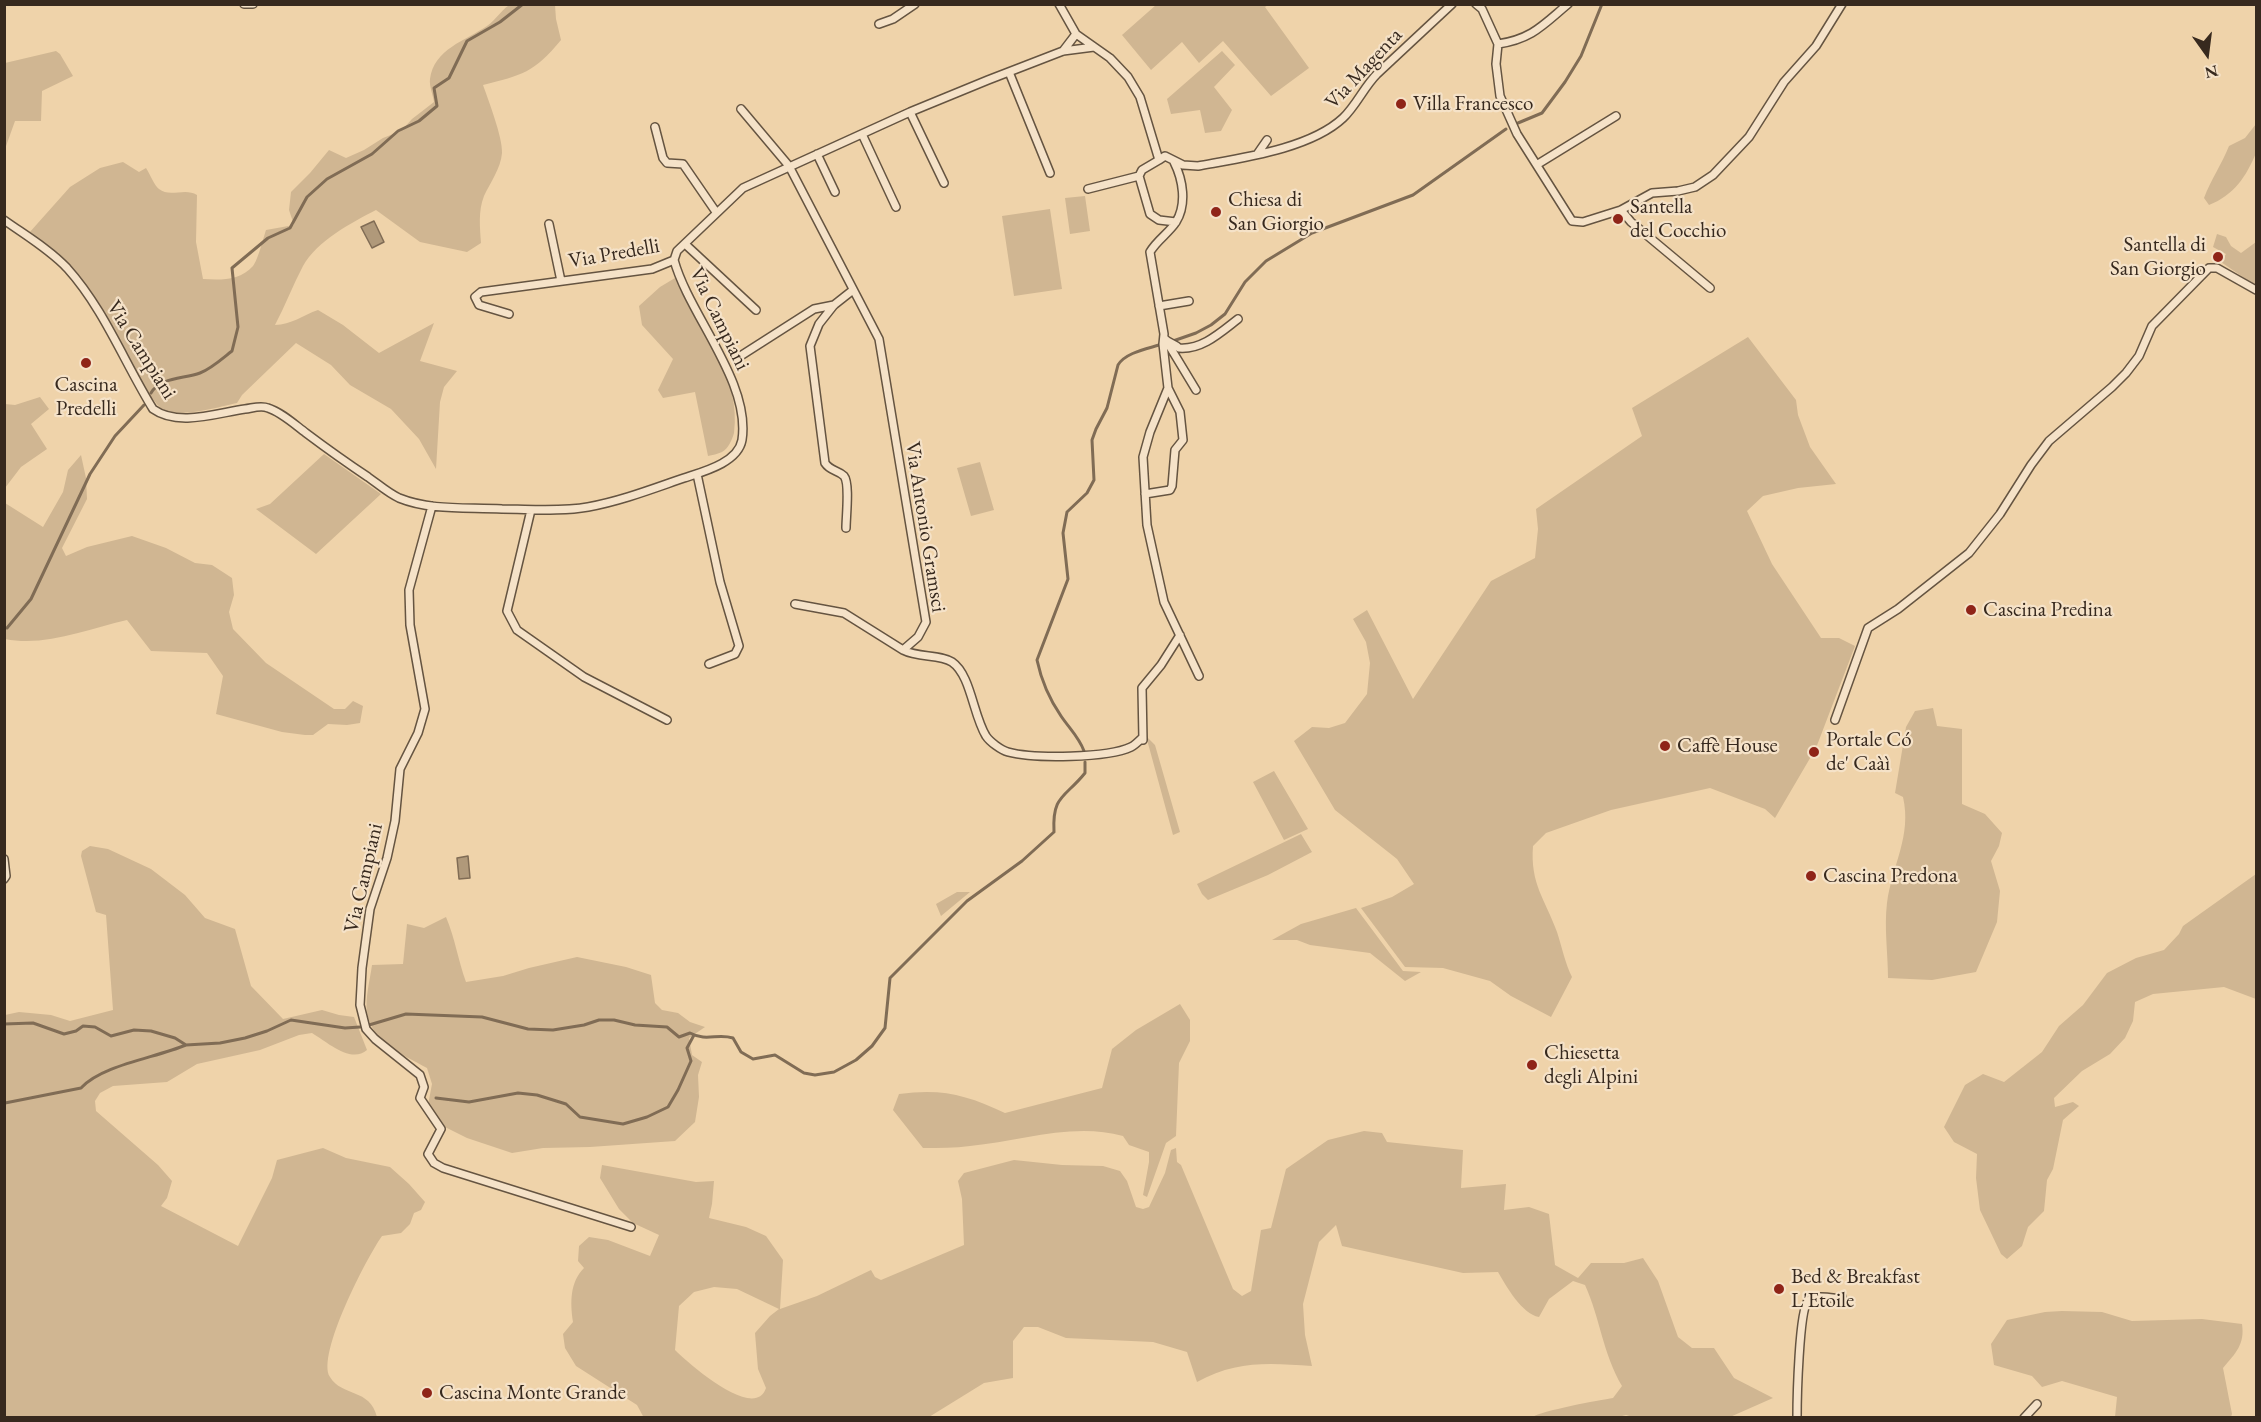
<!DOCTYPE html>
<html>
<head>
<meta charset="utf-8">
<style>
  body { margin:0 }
  #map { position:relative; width:2261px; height:1422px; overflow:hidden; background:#efd3aa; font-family:"EB Garamond",serif }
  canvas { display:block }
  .frame { position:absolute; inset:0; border:6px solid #37291e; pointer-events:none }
  .north { position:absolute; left:2177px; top:24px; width:60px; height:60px; -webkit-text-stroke:4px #f5e2c8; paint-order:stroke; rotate:166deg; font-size:16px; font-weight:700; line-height:24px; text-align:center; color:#37291e }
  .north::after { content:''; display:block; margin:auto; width:21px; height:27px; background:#37291e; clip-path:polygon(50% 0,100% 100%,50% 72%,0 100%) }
</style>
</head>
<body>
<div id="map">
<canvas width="2261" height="1422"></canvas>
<div class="frame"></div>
<div class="north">N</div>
</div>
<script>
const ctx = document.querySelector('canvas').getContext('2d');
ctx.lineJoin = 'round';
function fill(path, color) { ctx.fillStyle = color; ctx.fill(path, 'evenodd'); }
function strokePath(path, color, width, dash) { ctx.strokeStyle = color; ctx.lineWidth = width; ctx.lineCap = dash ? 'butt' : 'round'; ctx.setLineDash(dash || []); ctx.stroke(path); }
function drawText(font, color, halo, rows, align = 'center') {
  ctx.font = font + ' "EB Garamond",serif'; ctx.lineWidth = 4.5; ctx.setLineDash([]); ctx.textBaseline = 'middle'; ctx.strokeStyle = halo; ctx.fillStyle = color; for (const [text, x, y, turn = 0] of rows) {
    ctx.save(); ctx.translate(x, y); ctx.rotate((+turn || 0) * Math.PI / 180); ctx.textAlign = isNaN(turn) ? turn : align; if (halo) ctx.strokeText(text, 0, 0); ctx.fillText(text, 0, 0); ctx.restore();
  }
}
const green = new Path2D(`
  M512,4L555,5L556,19L561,40C534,73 522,75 483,85C488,99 503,138 502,153C501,168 490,183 484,196C478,211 480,228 481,243L467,252L420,242L376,210C351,223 317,241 303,266C293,285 285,306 275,325C291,325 303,315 318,310L343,325L379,353L434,323L420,361L457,371L444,387L440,402L436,469L419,439L391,409L350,385L331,365L296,343L242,395L237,403C219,407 181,418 164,410C147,401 122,343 111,325C102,310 93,296 83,282C69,262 48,248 29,233L70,187L100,168L123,162L139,172L146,168C150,174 154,185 159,189C170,198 185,187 197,195L196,242L203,279C220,280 240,281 253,266C258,260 263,239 266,230L294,225L289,210L291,192L310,173L329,150L346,158L364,150L383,138L401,131L412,119L434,102C433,95 429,86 430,79C434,49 465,41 487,26C496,20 503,7 512,4Z
  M1156,5H1268L1265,7L1309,68L1271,96L1223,41L1199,63L1182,42L1151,70L1122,35Z
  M56,51L60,54L73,76L42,91L41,121H15L5,149V63Z
  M1222,51L1235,65L1214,87L1232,110L1221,131L1205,133L1200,110L1171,114L1167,99Z
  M2256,124C2257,132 2259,145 2256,153C2246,177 2234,195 2209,205L2204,198C2211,179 2222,164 2229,146L2245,138Z
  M1085,196L1090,231L1070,234L1065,198Z
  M1050,209L1062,289L1014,296L1002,216Z
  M2217,234L2226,237L2231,246L2241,253L2256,242V286L2221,262L2226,254L2213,247Z
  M675,278C700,323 742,379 734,433C732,440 728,449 722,452C718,454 712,455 708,456L695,392L663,398L658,390L673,359L642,325L639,306L660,287Z
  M1748,337L1796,400L1798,415L1810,447L1836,484L1798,488L1763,496L1747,511L1772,564L1821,638H1839L1855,646L1816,748L1775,818L1765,809L1710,788L1611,810L1546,833L1533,846C1530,884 1545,899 1557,932C1562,947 1565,963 1572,977L1551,1017L1511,996L1490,981L1443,968L1405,967L1361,908L1392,897L1414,884L1397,859L1335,810L1294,741L1312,727L1329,728L1345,723L1367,694L1370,663L1366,642L1353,619L1367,610L1413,699L1491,581L1535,558L1538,529L1536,509L1642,436L1632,408Z
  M40,397L49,409L31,424L47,449L21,467L5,488V404L15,405Z
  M324,454L381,494L316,554L256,509L270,504Z
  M81,455L86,478L87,499L62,548L66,556L87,547L132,536L166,548L195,563L212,565L232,578L234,595L229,612L233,629L266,663L334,709H345L353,701L363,706L360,723L347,725L328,724L313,735H305L282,732L216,714L223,676L207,653L151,651L127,620C87,629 46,647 5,639V503L43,527L63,492L68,470Z
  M980,462L994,510L971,516L957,468Z
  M1933,708L1937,726L1962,729V804L1985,814L2002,833L1999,846L1991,861L2000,891L1997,922L1976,972L1932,980L1888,978C1888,954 1884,927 1887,903C1892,865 1912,836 1903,797L1895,793L1906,727L1915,711Z
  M1146,736L1155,745L1180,832L1173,835Z
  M1274,771L1308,829L1284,840L1253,782Z
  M1301,834L1312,852L1268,875L1208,900L1202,894L1197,884Z
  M90,846L108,849L151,869L185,895L205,918L235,929L251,986L283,1019L322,1010L339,1015L354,1017L367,1050C351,1064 327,1042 312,1033L299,1035L260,1050L197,1064L167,1082L113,1086L100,1093L95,1101L96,1111L158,1165L172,1181L167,1198L161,1206L238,1246L272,1178L277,1160L323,1148L346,1158L390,1167L409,1184L425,1202L421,1210L414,1213L410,1224L401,1233L382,1236C367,1257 316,1355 330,1377C342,1397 370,1388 377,1417H5V1015L19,1012L51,1015L70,1021L113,1010L106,915L96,912L81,856L82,851Z
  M2256,874V999L2224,987L2153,994L2135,1002L2133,1021L2125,1038L2110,1054L2082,1071L2054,1098L2055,1107L2073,1102L2079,1106L2063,1120L2053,1169L2047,1180L2044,1211L2028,1227L2022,1246L2007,1259L2001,1254L1980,1210L1976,1178L1977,1154L1954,1142L1944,1127L1965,1085L1983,1074L2004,1082L2042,1052L2059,1026L2083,1005L2107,973L2136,958L2164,950L2179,934L2183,926Z
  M957,892H970L941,916L936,904Z
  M1356,908L1403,971L1421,972L1405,981L1370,953L1310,945L1297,940H1272L1301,924Z
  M446,917C455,938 458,960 466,982L503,976L529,968L577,957L626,967L651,975L655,1003L662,1010L678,1013L690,1022L705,1027L689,1038L692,1055L702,1062L698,1075L699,1097L695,1122L675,1141L590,1147L543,1148L512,1153L467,1138L445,1127L428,1105L432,1084L427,1068C402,1054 372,1043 367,1012C365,998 370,980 372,965L403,964L407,924L424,928Z
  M1180,1004L1190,1020V1041L1179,1063L1176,1136L1166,1143L1147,1197L1143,1195L1149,1162V1152L1129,1145L1123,1136C1074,1122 1020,1141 970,1146C955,1148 939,1148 923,1148L893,1110L899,1094C942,1088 967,1095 1005,1113L1102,1088L1112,1049L1136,1030Z
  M1364,1131L1382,1133L1387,1142L1463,1150L1461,1188L1506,1184L1504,1210L1529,1207L1549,1214L1555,1265L1578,1278L1591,1263H1624L1643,1258L1658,1281L1678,1337L1692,1348H1714L1734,1378L1773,1398L1730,1417L1636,1418L1626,1415L1614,1418L1533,1417C1540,1411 1600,1400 1613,1398L1622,1386C1603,1354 1600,1318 1585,1285L1573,1281L1549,1299L1539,1317C1522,1314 1506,1286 1498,1272L1463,1273L1342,1246L1336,1225L1319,1242L1303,1304L1305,1335L1312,1366C1270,1363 1236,1360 1197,1382L1187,1352L1153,1342L1066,1338L1038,1327H1024L1013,1341V1378L984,1383L929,1417L644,1418L637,1405L576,1366L565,1348L563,1334L573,1322C570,1302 570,1282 584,1268L578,1261L579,1246L589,1237L608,1240L650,1256L659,1235L633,1223L619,1209L600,1178L602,1165L696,1182L714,1181L712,1204L709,1218L746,1227L766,1236L783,1260L780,1309L817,1296L871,1270L875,1277L881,1280L964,1245L962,1199L958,1181L964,1173L1014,1160L1062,1165L1103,1166L1120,1171L1127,1181L1136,1207L1143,1209L1149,1207L1165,1173L1171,1150L1176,1148L1177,1162L1181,1165L1233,1289L1242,1296L1251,1291L1261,1230L1271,1228L1286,1169L1328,1140ZM714,1287L737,1289L779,1309L770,1316L755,1333L758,1369L766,1388C755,1422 688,1363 675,1350L679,1306L694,1292Z
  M2062,1311L2102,1312L2132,1321L2202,1319L2242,1324C2245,1344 2236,1353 2223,1368L2232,1414L2231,1417H2115L2117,1397L2062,1381L2042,1387L2032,1376L1994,1365L1991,1344L2007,1320L2045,1312Z`);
const water = new Path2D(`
  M374,221L384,242L372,248L361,227Z
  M468,856L470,878L459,879L457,858Z`);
const stream = new Path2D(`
  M1518,123L1542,113L1565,82L1581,56L1602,4
  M1173,341L1196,333L1211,325L1225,314L1245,282L1266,261L1312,233L1413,195L1506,129
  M151,393C160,377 184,379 200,373C211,369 223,358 232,351L238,327L232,268L268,238L290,228L307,197L327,179L372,154L398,131L419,121L437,106L434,88L449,78L467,41L500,22L523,4
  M7,628L31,599L90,474L115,436L144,405
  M1084,751C1079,737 1069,728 1061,716C1050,700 1041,679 1037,660L1068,579L1063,533L1067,512L1087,493L1094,480L1092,440L1096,429L1107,408L1118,365C1125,353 1146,349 1159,345
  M4,1024L33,1023L64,1034L76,1031L83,1026L95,1027L111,1036L134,1030L151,1031L175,1038L186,1045L220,1043L245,1038L267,1031L291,1020L345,1028L360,1027
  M369,1025L406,1014L482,1017L528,1029L553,1030L584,1025L599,1020H614L635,1025L667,1027L679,1037L690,1033C707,1042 717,1033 733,1038L741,1052L753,1059L775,1055L804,1073L815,1075L834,1072L856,1060L872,1046L885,1028L890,978L967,901L1022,861L1054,832C1052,795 1065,798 1085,773V762
  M436,1098L469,1102L518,1093L537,1095L566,1104L580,1117L623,1124L647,1117L668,1107L678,1090L691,1061L687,1048L694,1035
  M5,1103L81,1088C102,1065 155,1058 186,1045`);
const minor = new Path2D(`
  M244,4H253
  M1059,4L1076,34L1110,58L1128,77L1140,97L1159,160L1165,156L1183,165L1198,166C1241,158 1310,149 1343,118C1356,106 1364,87 1377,74L1452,4
  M1476,4L1482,9L1498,44L1496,64L1500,96L1517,134L1572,221L1583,222L1621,210L1652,193L1678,191L1695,187L1713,175L1749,137L1784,82L1816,46L1842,4
  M879,24L893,19L915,4
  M1498,44C1532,39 1543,25 1568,4
  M1063,51L1076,34
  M1009,72L1050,173
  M741,109L789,166L879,339L926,622L918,637L903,650L844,613L795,604
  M910,112L944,183
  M655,127L663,158L667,163L683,164L716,212
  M862,134L896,207
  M1258,153L1267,140
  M817,154L835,192
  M1174,162C1183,180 1187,204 1176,222C1169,233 1157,240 1150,252L1164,334L1163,344L1168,388L1150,432L1143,457L1147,525L1164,602L1199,676
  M1538,164L1616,116
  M1139,176L1150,214L1159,220L1176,222
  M1088,189L1139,176L1142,170L1159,160
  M1621,210L1631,222L1710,288
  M4,220C25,235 49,249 67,268C104,309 124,362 153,409C178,427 217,413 245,409C253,408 261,405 268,408C281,412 294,424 306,433C326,448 347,463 368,477C378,484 388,493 399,498C431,511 468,507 502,509C529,509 561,512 588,507C621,501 652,489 684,478C702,472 738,463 742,440C751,382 689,315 674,260
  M549,224L561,281
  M685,244L756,310
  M674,260L677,251L743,188L910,112L988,80L1063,51L1094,47
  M1159,306L1189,301
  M509,314L479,305L475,297L481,292L652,269L674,260
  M1164,338C1168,343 1174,343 1179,348C1202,350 1221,332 1238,319
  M1167,342L1196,390
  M742,355L814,309L834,305
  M697,474L720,582L739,646L735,654L709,664
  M1145,494L1170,490L1172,486L1175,450L1183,440L1180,412L1168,388
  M432,506L409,590L410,625L425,709L418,733L400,769L395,821L387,858L370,909L362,968L360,1005L366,1029L375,1039L420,1075L424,1087L420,1098L441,1129L428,1154L434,1163L443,1168L631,1227
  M531,510L507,611L517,630L584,677L667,720
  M846,528C846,517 850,483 844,476C838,470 830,471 825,463L810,346L819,324L834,305L853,290
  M903,650C918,658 940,654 952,662C971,675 973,715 986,736C990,742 1001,750 1008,752C1034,759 1108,758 1131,747C1135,745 1139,741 1142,738
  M1835,720L1868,628L1898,609L1969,553L2000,514L2031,465L2049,441L2112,387L2126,373L2139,356L2152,326L2209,268H2217L2256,290
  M1143,740L1142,688L1161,665L1180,635
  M4,859L6,876L4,879
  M1797,1418C1797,1400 1799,1310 1808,1301C1815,1294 1831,1298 1840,1299L1842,1297
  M2024,1418L2037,1404`);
const markers = [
  [1401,104,6,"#8f2418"],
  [1216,212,6,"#8f2418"],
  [1618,219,6,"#8f2418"],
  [2218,257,6,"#8f2418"],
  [86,363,6,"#8f2418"],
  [1971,610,6,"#8f2418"],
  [1665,746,6,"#8f2418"],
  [1814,752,6,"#8f2418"],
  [1811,876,6,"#8f2418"],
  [1532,1065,6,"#8f2418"],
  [1779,1289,6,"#8f2418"],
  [427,1393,6,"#8f2418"]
];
const streetNames = [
  ["Via Magenta",1364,69,-47],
  ["Via Predelli",614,254,-10],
  ["Via Campiani",719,319,64],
  ["Via Campiani",141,350,58],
  ["Via Antonio Gramsci",925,527,81],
  ["Via Campiani",364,878,-77]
];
const poiNames = [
  ["Villa Francesco",1413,104],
  ["Chiesa di",1228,200],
  ["San Giorgio",1228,224],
  ["Santella",1630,207],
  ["del Cocchio",1630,231],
  ["Santella di",2206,245,"right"],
  ["San Giorgio",2206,269,"right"],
  ["Cascina",86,385,"center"],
  ["Predelli",86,409,"center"],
  ["Cascina Predina",1983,610],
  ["Portale Có",1826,740],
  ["de' Caàì",1826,764],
  ["Caffè House",1677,746],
  ["Cascina Predona",1823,876],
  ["Chiesetta",1544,1053],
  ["degli Alpini",1544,1077],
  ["Bed & Breakfast",1791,1277],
  ["L'Etoile",1791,1301],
  ["Cascina Monte Grande",439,1393]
];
fill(green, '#d0b692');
fill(water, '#b0997a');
strokePath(water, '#806c55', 1.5);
strokePath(stream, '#806c55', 3);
strokePath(minor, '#655441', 10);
strokePath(minor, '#f5e2c8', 7);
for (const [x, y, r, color] of markers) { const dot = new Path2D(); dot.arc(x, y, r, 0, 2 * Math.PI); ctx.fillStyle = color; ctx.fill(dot); strokePath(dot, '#f5e2c8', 2); }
drawText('21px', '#37291e', '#f5e2c8', streetNames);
drawText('21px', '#37291e', '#f5e2c8', poiNames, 'left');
</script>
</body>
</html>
